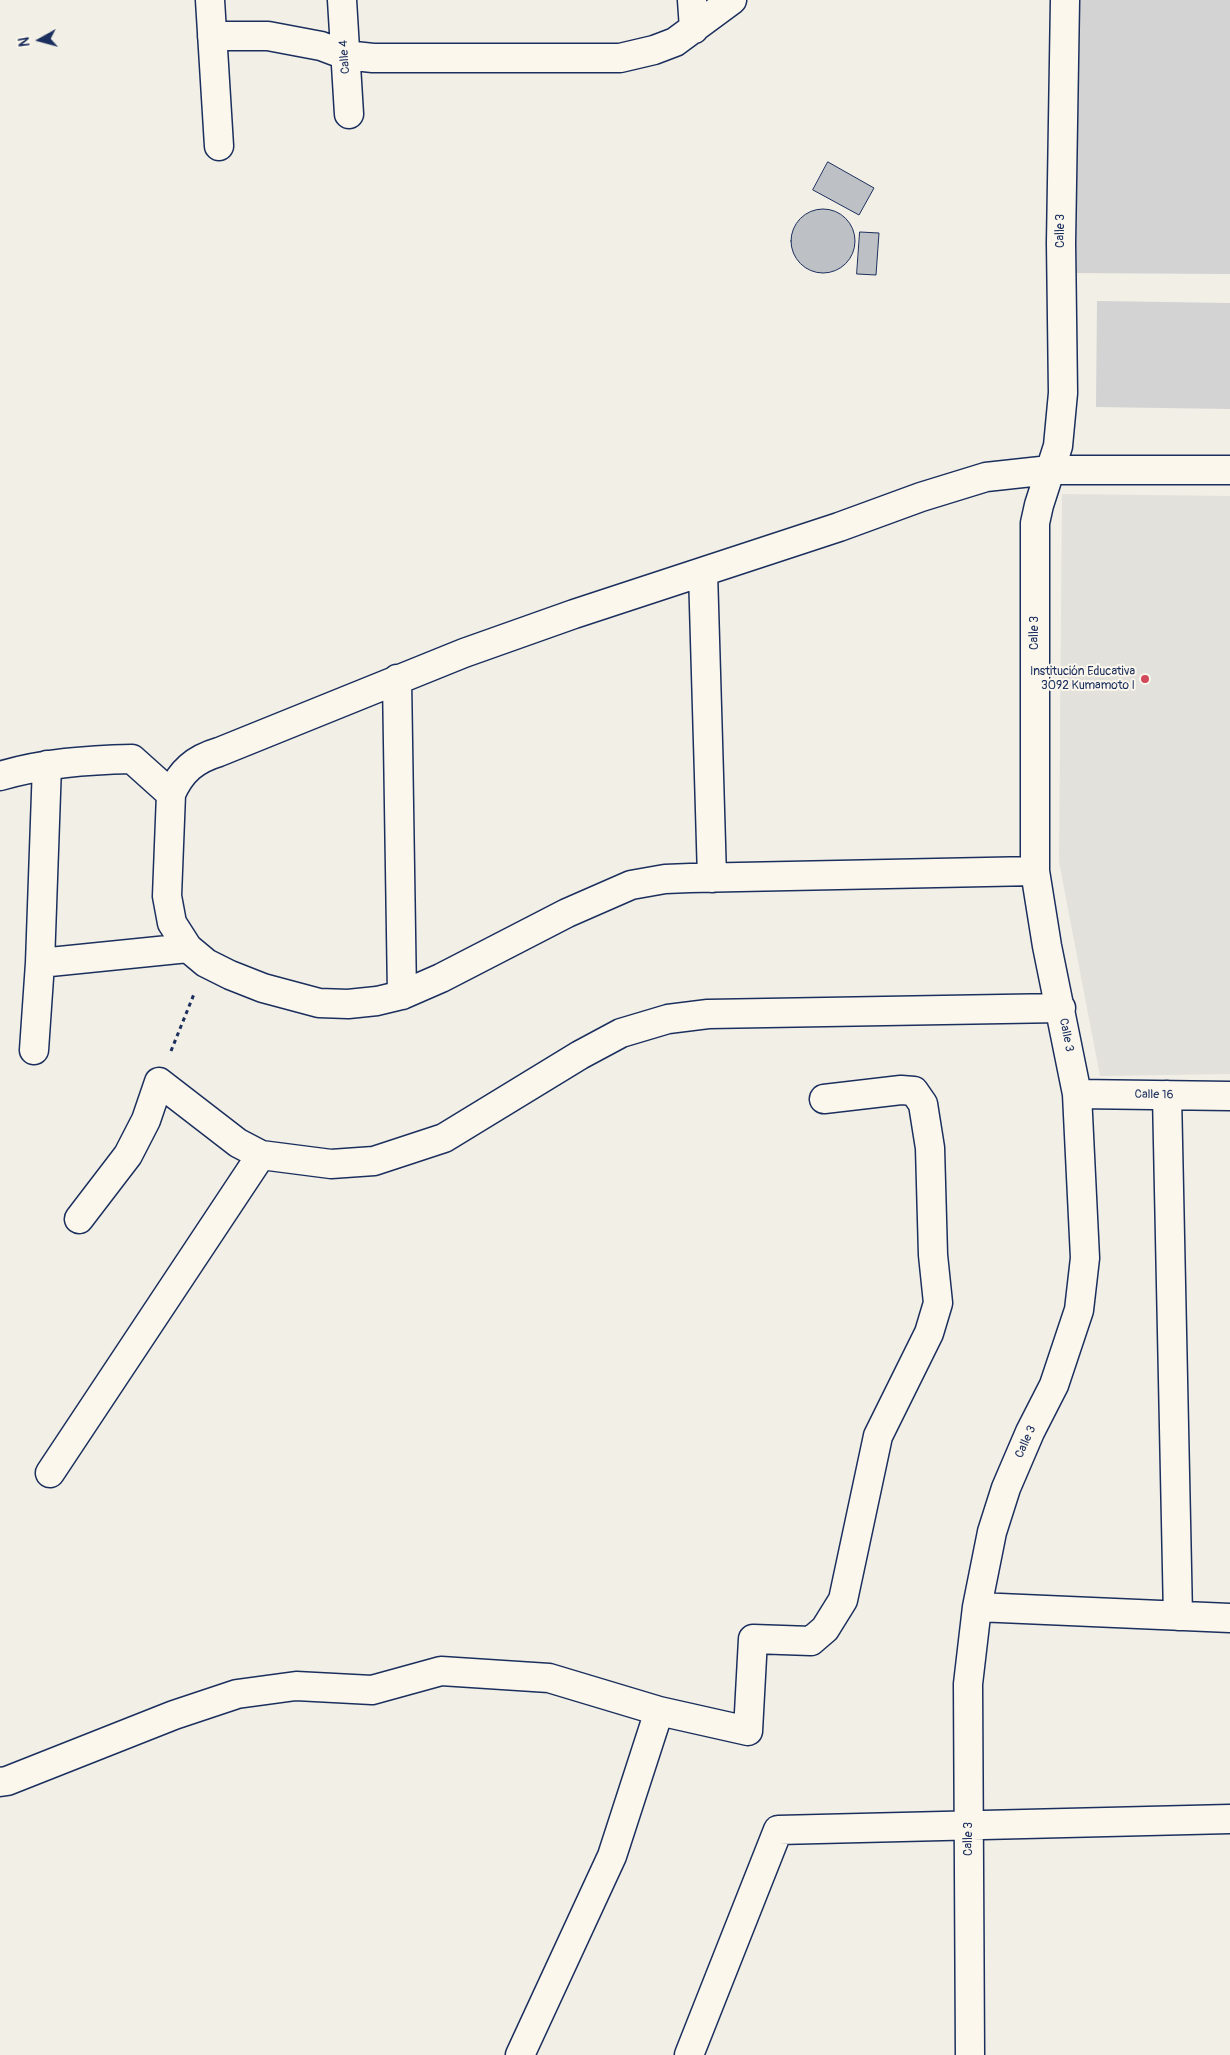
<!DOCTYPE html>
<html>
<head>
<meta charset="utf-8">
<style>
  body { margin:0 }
  #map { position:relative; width:1230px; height:2055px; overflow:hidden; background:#f2efe6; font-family:Pangolin,sans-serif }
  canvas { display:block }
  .north { position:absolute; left:15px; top:15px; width:50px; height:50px; -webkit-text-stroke:4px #fbf7ec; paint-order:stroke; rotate:263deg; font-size:14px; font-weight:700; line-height:20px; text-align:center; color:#1b2f5e }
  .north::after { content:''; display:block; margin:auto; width:18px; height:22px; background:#1b2f5e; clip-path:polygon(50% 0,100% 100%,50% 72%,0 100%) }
</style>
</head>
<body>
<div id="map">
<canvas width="1230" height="2055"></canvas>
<div class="north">N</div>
</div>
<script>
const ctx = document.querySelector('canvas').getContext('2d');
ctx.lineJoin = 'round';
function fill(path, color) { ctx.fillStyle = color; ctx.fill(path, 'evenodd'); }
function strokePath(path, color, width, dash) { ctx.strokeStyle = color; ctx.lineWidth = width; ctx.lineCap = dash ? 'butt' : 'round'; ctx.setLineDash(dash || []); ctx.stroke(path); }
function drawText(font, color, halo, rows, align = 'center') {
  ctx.font = font + ' Pangolin,sans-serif'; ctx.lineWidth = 4; ctx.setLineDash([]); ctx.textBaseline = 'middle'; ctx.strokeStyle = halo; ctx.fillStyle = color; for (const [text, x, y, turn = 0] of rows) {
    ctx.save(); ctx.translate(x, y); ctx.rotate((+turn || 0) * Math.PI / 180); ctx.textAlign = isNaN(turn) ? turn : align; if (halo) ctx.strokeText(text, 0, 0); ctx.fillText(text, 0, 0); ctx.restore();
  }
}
const built = new Path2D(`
  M1062,494L1230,496V1074L1100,1076L1059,862Z`);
const green = new Path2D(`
  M1072,0H1230V274L1067,273Z
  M1097,301L1230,303V409L1096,407Z`);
const building = new Path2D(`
  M828,162L874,188L859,215L813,190Z
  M791 241a32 32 0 1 1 64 0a32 32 0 1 1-64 0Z
  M860,232L879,233L876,275L857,274Z`);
const path = new Path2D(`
  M171,1051L194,994`);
const minor = new Path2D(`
  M210,0L219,146
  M342,0L349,114
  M692,0L694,29
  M212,36H268L321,46L345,55L373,58H620L654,50L675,42L732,0
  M703,572L712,878
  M397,679L402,995
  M0,776C44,763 87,760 132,759L171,794
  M1035,871L690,878L665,879L631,885L567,913L441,978L402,995L377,1001L348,1004L319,1003L263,988L230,975L206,963L188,948L172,923L167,896L171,794C181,771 195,759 219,752L464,653L574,614L839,527L921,497L986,477L1050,470H1230
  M40,963L188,948
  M34,1050L40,963L47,765
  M1077,1094L1230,1096
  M1167,1095L1178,1616
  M79,1219L128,1155L146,1120L159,1082L238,1143L261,1155L331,1164L374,1161L444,1138L580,1055L621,1033L668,1019L708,1014L1061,1008
  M50,1473L261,1155
  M977,1607L1230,1618
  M0,1782L7,1781L174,1715L237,1694L296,1686L372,1690L441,1671L549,1678L659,1711L748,1731L753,1639L811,1641L825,1629L843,1600L878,1436L929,1333L938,1303L933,1255L930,1148L923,1104L914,1091L901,1090L824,1099
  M520,2055L612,1856L659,1711
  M689,2055L778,1830L1230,1819
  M970,2055L968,1684L977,1607L992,1532L1006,1488L1030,1432L1054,1385L1079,1310L1085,1258L1077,1094L1047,946L1035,871V523L1039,505L1058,446L1063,393L1061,243L1065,0`);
const markers = [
  [1145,679,5,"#d1495b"]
];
const streetNames = [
  ["Calle 4",345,57,-94],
  ["Calle 3",1061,231,-90],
  ["Calle 3",1035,633,-90],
  ["Calle 3",1066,1035,79],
  ["Calle 16",1154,1095,1],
  ["Calle 3",1026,1442,-66],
  ["Calle 3",969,1839,-90]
];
const poiNames = [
  ["Institución Educativa",1135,672],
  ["3092 Kumamoto I",1135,686]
];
fill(built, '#e2e1dc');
fill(green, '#d2d3d2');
fill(building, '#bdc0c4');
strokePath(building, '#1b2f5e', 1);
strokePath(minor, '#1b2f5e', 31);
strokePath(path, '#1b2f5e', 3, [4, 4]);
strokePath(minor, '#fbf7ec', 28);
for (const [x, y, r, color] of markers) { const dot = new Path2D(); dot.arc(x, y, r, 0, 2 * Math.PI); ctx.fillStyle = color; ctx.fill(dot); strokePath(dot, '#fbf7ec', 2); }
drawText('12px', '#1b2f5e', '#fbf7ec', streetNames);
drawText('12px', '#1b2f5e', '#fbf7ec', poiNames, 'right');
</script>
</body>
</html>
